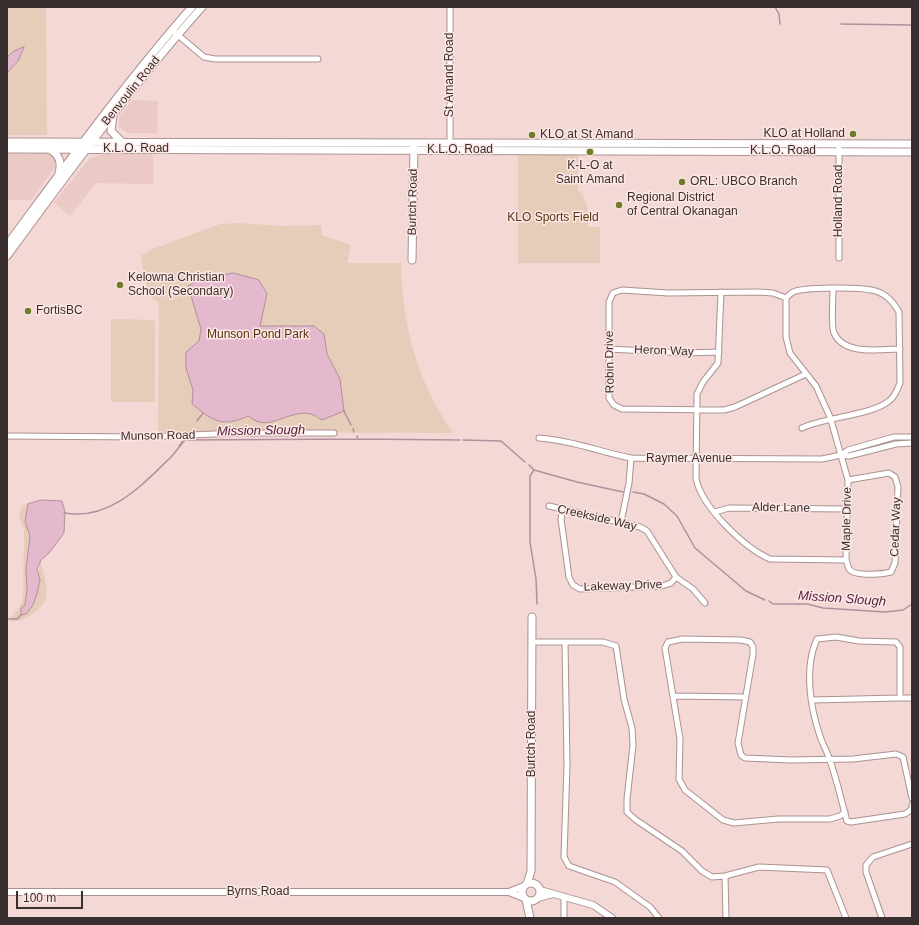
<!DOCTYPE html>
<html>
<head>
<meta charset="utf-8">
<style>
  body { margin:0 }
  #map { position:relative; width:919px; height:925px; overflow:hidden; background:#f3d8d6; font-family:Arial,sans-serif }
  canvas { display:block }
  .frame { position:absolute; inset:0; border:8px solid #392f2e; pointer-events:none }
  .scale { position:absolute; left:16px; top:891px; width:67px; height:18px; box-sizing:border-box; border:2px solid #392f2e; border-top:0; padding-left:5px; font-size:12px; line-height:14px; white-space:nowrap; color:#392f2e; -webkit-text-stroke:3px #fde7e5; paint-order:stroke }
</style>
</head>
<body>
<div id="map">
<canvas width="919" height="925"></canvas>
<div class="frame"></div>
<div class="scale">100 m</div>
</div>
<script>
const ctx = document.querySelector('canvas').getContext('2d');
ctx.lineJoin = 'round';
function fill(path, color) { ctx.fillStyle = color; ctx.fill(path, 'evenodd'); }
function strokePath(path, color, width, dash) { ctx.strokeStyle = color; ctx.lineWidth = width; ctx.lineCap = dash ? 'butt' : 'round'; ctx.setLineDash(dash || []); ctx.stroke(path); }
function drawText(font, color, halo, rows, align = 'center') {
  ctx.font = font + ' Arial,sans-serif'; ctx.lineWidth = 3; ctx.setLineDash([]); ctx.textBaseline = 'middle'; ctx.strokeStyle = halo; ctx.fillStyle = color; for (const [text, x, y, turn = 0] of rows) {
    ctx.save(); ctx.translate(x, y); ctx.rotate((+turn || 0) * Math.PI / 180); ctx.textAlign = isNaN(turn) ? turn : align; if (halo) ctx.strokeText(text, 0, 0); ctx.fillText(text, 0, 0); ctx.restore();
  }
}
const built = new Path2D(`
  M132,100L158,101L157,133H127L119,127V117Z
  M41,152L48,153L52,156L55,159V167L31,200H7V154H35Z
  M109,153L153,154V184L96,183L70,216L54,202L90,158Z`);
const green = new Path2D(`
  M7,7H46L47,135H7Z
  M518,154H578V190C589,200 589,212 588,227H600V263H518Z
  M239,223L282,226L321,225L322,235L351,245L347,263H401C402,324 417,382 453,433L158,432L159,303L152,299L144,277L141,256L150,250L220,224Z
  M111,319L155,320V402H111Z
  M28,504L25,522L30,536L25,605L21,608L26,614C33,605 40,591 39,578C39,570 38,568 41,560C44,585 57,598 31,615C25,619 19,622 11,621V617L19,608L23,599L24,530L19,516L22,505Z`);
const water = new Path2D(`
  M24,47L18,61L7,73V57L14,51Z
  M233,273L259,280L267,294L260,326H314L324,334L327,354L340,379L344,411L322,420C318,418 315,415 311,414C294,409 272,427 259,422C255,421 251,418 248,416C222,428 213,421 192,404L193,390L186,368V352L199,341L201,329L188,286L197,281Z
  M42,500L62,501L65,512L64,533L49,553L41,560L37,569L40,580L37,594L33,605L26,614L21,615V608L25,605L27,589L26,568L30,536L25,522L28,504Z`);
const stream = new Path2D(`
  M775,7L779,14L780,24
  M841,24L912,25
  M344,411L351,425
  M197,421L203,413
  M353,429L354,432
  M357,436L358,439L460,440
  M463,440L501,441L525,462
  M179,446L183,441
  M172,456L185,440L358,439
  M529,465L534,470L577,482L623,492
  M534,470L530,476V542L536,579L537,604
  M633,492L644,494L664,504L677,516L695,548L746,591L765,600
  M64,513C110,521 142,485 172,456
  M769,601L773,604H807L823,608L885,612L903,610L912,604
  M7,619H17L21,615`);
const minor = new Path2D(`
  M450,7V143
  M172,30L204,57L215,59H318
  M839,144V258
  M833,289C833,298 831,327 834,333C844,356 880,349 900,349
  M721,292L718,363L703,382L697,394L696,478C701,507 745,548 770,559L846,560
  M786,298L773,293L759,292L668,293L622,290L613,293L609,302V398L614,405L622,409L724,410L735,407L806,374
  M609,349L684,353L719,352
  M802,428C824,417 870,416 889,401C895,397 897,390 900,383L899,312C893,301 884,292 871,290C858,287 804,287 793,292C791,293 788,296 786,298V337L790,353L816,386L830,417L831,420L848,480L846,560C847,562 848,567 849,569C855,577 883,574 891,572L895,563L898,487L895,477L889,473L848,480
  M7,436L144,437L238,433H334
  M539,438C571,440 600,452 631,458L822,459L841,455L849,456L896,444L912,443
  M841,455L848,450L894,437H912
  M549,506L640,527L647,531L676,577L693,589L705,603
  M563,509L561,519L569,577L573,585L580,589L662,586L671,583L676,577
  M715,512L729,508L848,509
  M621,522L629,483L631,458
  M532,642H603L616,646L624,699L632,728L633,745L627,799V812L636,820L682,851L702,871L712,877L725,876L759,867L827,870L846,918
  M565,642L567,765L564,857L569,866L615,882L650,907L659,918
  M674,696L745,697
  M900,698H912
  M812,700L900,698V647L896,642L859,641L836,637L817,639C804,667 810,707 820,736C822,743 827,751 829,758C837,779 841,800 847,821L851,822L905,814L912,809V805
  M845,812L840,816L830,819H778L734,823L723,820L685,790L679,779L680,739L665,648L668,642L683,639L741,640L750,642L753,647V654L738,743L741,755L745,758L791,760L853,759L896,754L903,757L912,798
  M725,876L726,918
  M564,897V918
  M882,918L866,872V865L873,857L912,844`);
const tertiary = new Path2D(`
  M540,890L593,905L612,918
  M7,892H509L524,898
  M509,892L524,886
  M538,898L553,894`);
const secondary = new Path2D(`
  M113,116L111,131L122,142
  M7,142L912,144
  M7,149L912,152
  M48,149C59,153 62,162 59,173
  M7,245C67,164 125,83 192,7
  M7,256C69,171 132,86 202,7
  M412,260L414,145
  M522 892a9 9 0 1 1 18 0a9 9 0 1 1-18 0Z
  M527,884L531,871L532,617
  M526,900L530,918`);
const markers = [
  [853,134,4,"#717c29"],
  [532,135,4,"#717c29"],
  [590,152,4,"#717c29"],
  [682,182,4,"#717c29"],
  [619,205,4,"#717c29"],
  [120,285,4,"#717c29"],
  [28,311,4,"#717c29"]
];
const streetNames = [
  ["St Amand Road",450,75,-90],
  ["Benvoulin Road",131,91,-51],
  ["K.L.O. Road",136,149],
  ["K.L.O. Road",460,150],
  ["K.L.O. Road",783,151],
  ["Holland Road",839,201,-90],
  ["Burtch Road",413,202,-89],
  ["Heron Way",664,351,2],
  ["Robin Drive",610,362,-91],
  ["Munson Road",158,436,-1],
  ["Raymer Avenue",689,459],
  ["Alder Lane",781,508,1],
  ["Creekside Way",597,518,13],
  ["Maple Drive",847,519,-89],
  ["Cedar Way",896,527,-88],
  ["Lakeway Drive",623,586,-2],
  ["Burtch Road",532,744,-90],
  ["Byrns Road",258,892]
];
const poiNames = [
  ["KLO at Holland",845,134,"right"],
  ["KLO at St Amand",540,135],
  ["K-L-O at",590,166,"center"],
  ["Saint Amand",590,180,"center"],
  ["ORL: UBCO Branch",690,182],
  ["Regional District",627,198],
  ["of Central Okanagan",627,212],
  ["Kelowna Christian",128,278],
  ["School (Secondary)",128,292],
  ["FortisBC",36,311]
];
const parkNames = [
  ["KLO Sports Field",553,218],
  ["Munson Pond Park",258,335]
];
const waterNames = [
  ["Mission Slough",261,431,-1],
  ["Mission Slough",842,599,4]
];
fill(built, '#ebc9c5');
fill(green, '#e6cdb9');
fill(water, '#e4b8cd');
strokePath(water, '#b18f9d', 1);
strokePath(stream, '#b18f9d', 1.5);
strokePath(minor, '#ab9290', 7);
strokePath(tertiary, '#ab9290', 8);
strokePath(secondary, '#ab9290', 9);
strokePath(minor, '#fff', 5);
strokePath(tertiary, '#fff', 6);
strokePath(secondary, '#fff', 7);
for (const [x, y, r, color] of markers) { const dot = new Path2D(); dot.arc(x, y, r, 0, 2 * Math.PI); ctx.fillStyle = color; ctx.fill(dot); strokePath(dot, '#fde7e5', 1.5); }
drawText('12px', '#392f2e', '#fde7e5', streetNames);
drawText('12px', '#392f2e', '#fde7e5', poiNames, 'left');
drawText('12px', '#583411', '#fde7e5', parkNames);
drawText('italic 13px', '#55203f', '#fde7e5', waterNames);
</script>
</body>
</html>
